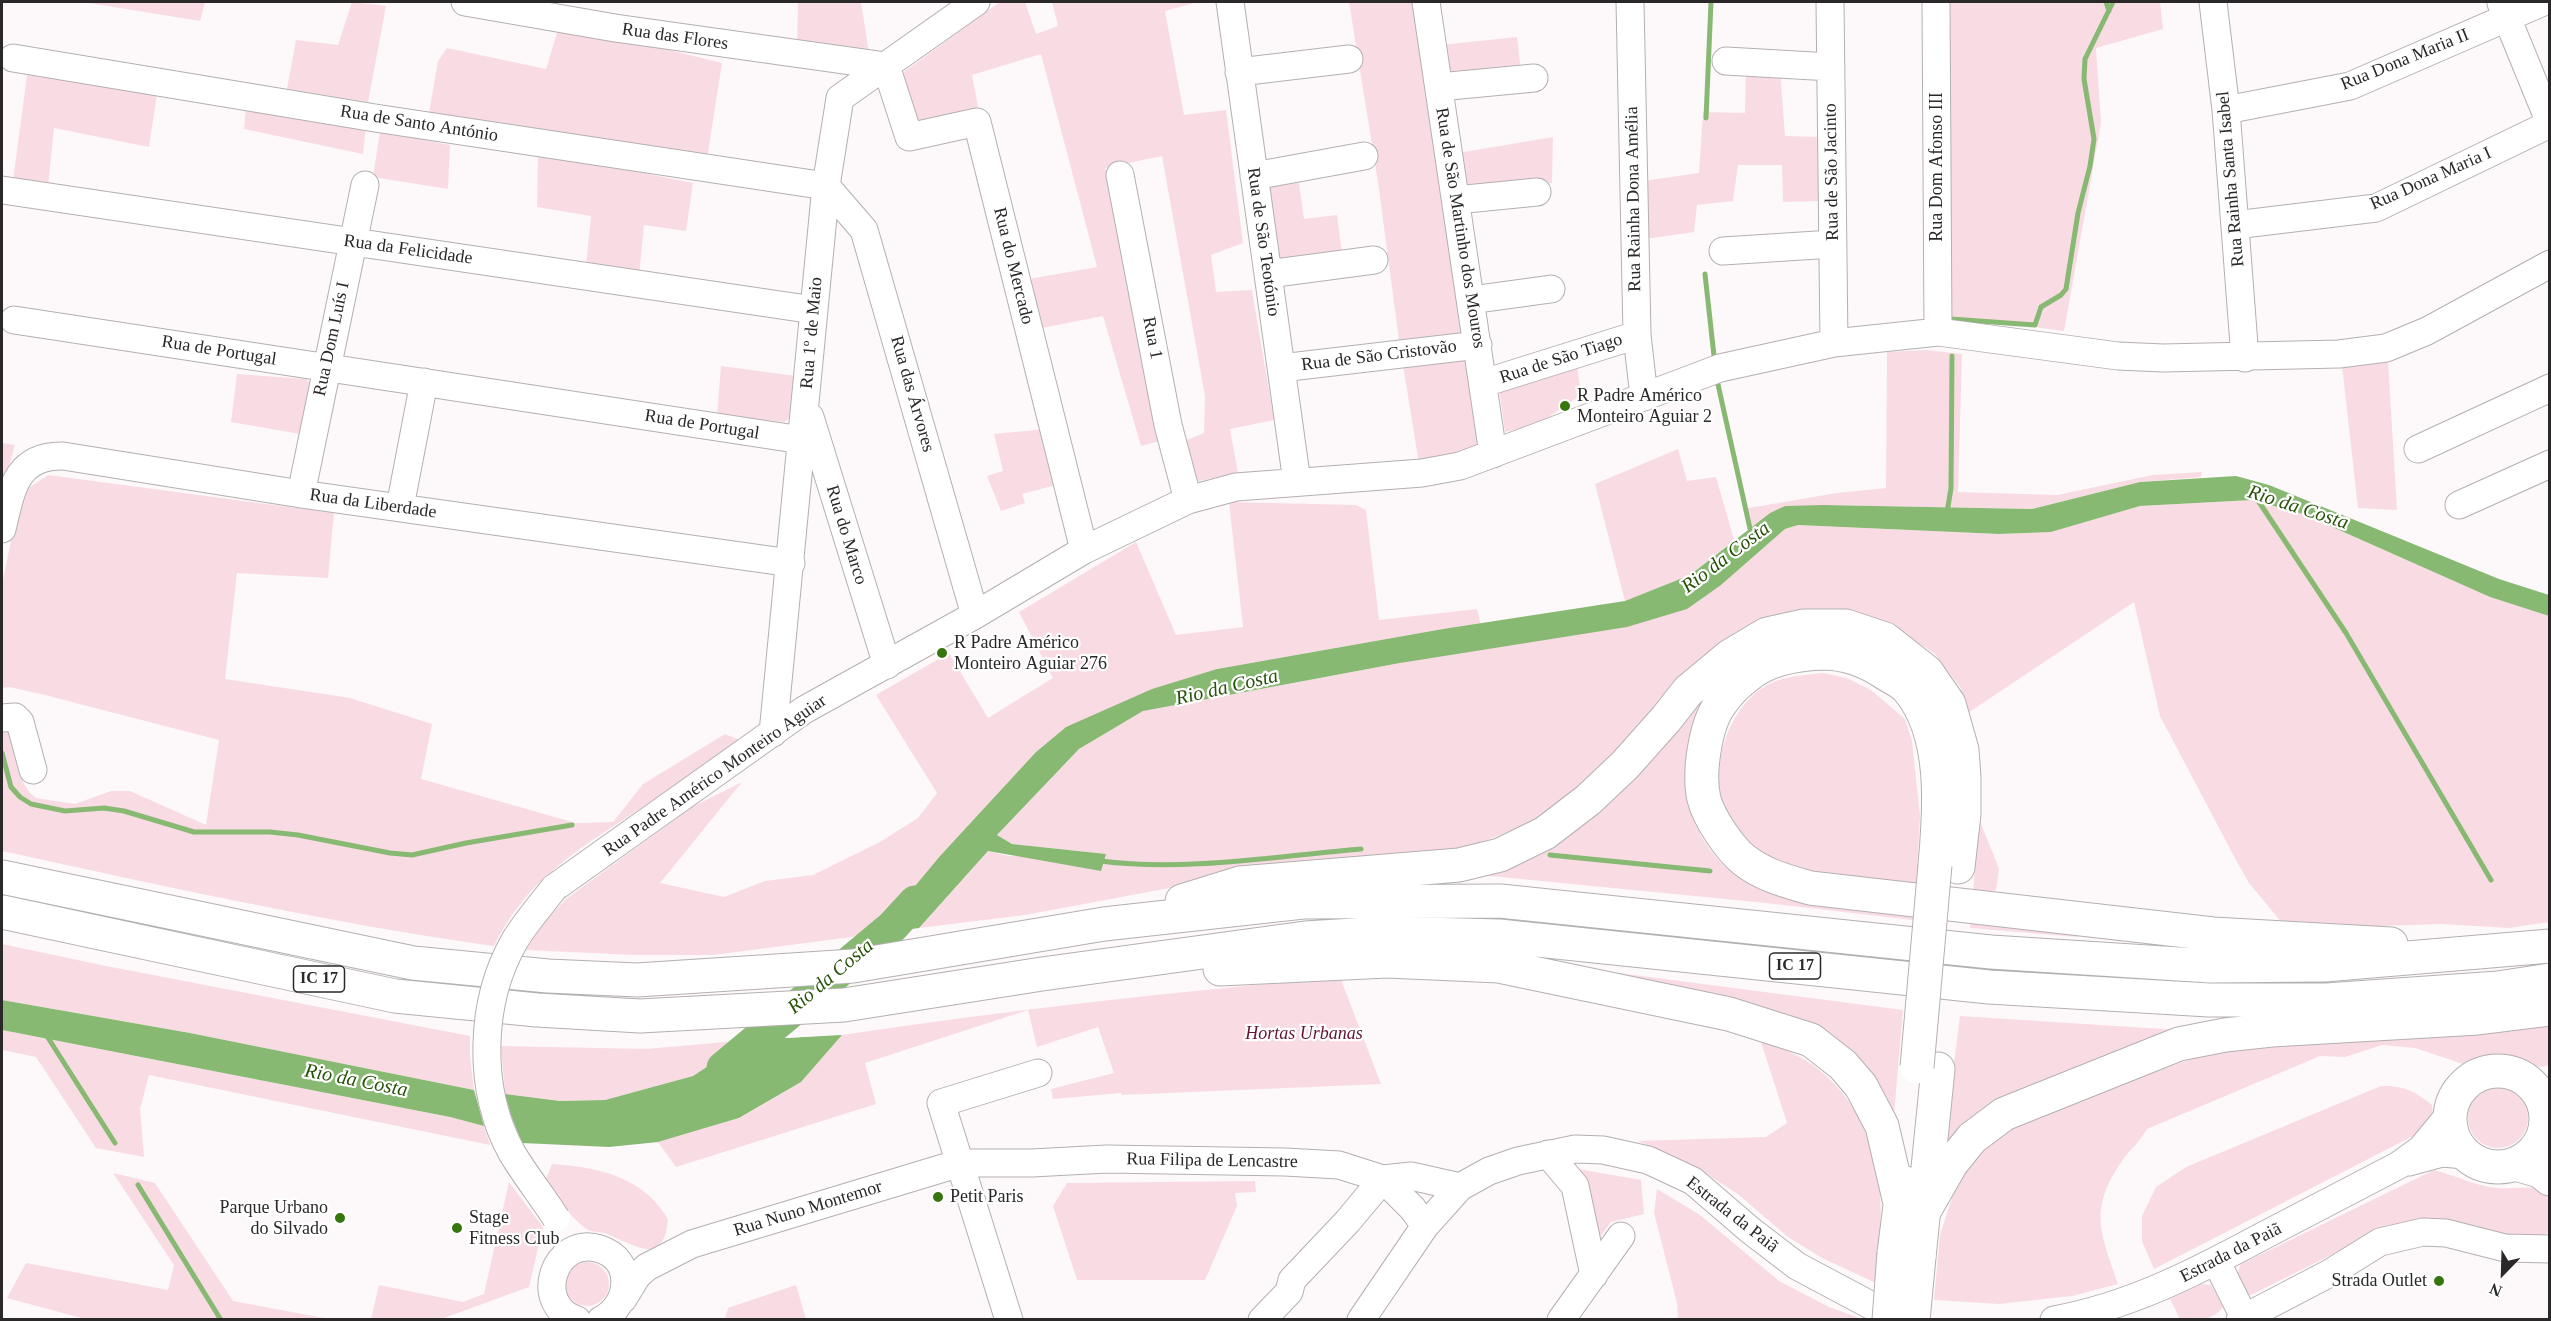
<!DOCTYPE html>
<html>
<head>
<meta charset="utf-8">
<style>
  body { margin:0 }
  #map { position:relative; width:2551px; height:1321px; overflow:hidden; background:#fdf8f9; font-family:Georgia,serif }
  canvas { display:block }
  .frame { position:absolute; inset:0; border:3px solid #2a2829; pointer-events:none }
  .north { position:absolute; left:2473px; top:1243px; width:60px; height:60px; -webkit-text-stroke:4px #fff; paint-order:stroke; rotate:203deg; font-size:16px; font-weight:700; line-height:24px; text-align:center; color:#2a2829 }
  .north::after { content:''; display:block; margin:auto; width:21px; height:27px; background:#2a2829; clip-path:polygon(50% 0,100% 100%,50% 72%,0 100%) }
</style>
</head>
<body>
<div id="map">
<canvas width="2551" height="1321"></canvas>
<div class="frame"></div>
<div class="north">N</div>
</div>
<script>
const ctx = document.querySelector('canvas').getContext('2d');
ctx.lineJoin = 'round';
function fill(path, color) { ctx.fillStyle = color; ctx.fill(path, 'evenodd'); }
function strokePath(path, color, width, dash) { ctx.strokeStyle = color; ctx.lineWidth = width; ctx.lineCap = dash ? 'butt' : 'round'; ctx.setLineDash(dash || []); ctx.stroke(path); }
function drawText(font, color, halo, rows, align = 'center') {
  ctx.font = font + ' Georgia,serif'; ctx.lineWidth = 4.5; ctx.setLineDash([]); ctx.textBaseline = 'middle'; ctx.strokeStyle = halo; ctx.fillStyle = color; for (const [text, x, y, turn = 0] of rows) {
    ctx.save(); ctx.translate(x, y); ctx.rotate((+turn || 0) * Math.PI / 180); ctx.textAlign = isNaN(turn) ? turn : align; if (halo) ctx.strokeText(text, 0, 0); ctx.fillText(text, 0, 0); ctx.restore();
  }
}
const green = new Path2D(`
  M83,2H205L200,21Z
  M352,2L386,6L368,102L287,89L296,40L338,45Z
  M798,2H861L869,53L797,48Z
  M1000,2H1025L1036,34L1058,26L1052,2H1198L1165,11L1184,115L1226,110L1243,243L1211,255L1216,292L1252,290L1274,420L1230,429L1238,473L1194,482L1184,441L1204,433L1205,396L1162,156L1105,168L1160,441L1141,446L1103,316L1042,328L1029,279L1097,267L1041,54L972,75L980,117L912,122L902,78L904,72Z
  M1349,2H1414L1464,331L1461,338L1400,348L1378,182Z
  M1942,2H2160L2163,29L2096,48L2101,123L2064,331L1949,316Z
  M558,30L648,45L722,63L707,159L517,125L429,113L438,61L447,48L546,69Z
  M1517,37L1521,72L1446,82L1441,45Z
  M1780,69L1785,136L1822,137L1820,201L1783,202L1782,165H1738L1733,201L1697,205L1694,232L1645,239L1643,181L1699,173L1703,112L1745,113L1746,70Z
  M27,75L157,94L149,147L54,128L48,186L13,181Z
  M246,106L366,125L363,154L244,129Z
  M380,131L450,145L448,189L373,177Z
  M1553,137L1552,183L1464,190L1458,153Z
  M538,152L693,183L686,231L644,225L639,277L586,267L591,216L537,207Z
  M1299,183L1304,219L1337,215L1342,254L1276,262L1267,186Z
  M1926,350L1962,354L1958,492L2057,495L2153,475L2202,472L2201,477L2140,482L2032,509L1823,505L1770,513L1749,529L1743,509L1837,493L1886,488L1887,352Z
  M1465,359L1472,367L1481,441L1477,449L1419,464L1403,365Z
  M2388,361L2397,510L2358,508L2342,366Z
  M1577,364L1581,395L1537,425L1505,432L1499,389Z
  M721,366L796,376L789,418L785,422L717,416Z
  M237,374L306,379L313,386L300,434L231,422Z
  M1045,429L1056,485L1022,494L1025,503L1001,511L987,476L1003,471L994,434Z
  M2,443L15,445L2,491Z
  M1678,449L1687,481L1716,477L1734,540L1690,575L1625,601L1595,484Z
  M48,475L334,513L328,578L237,573L225,679L350,698L432,724L421,779L576,823L613,822L643,784L725,734L742,741C706,765 670,788 635,812C577,850 525,881 494,946C328,923 164,886 2,851V723L9,722L23,782L29,792L36,798L75,804L111,791H130L206,825L219,740L41,694L9,687L2,688V584L19,503L27,489Z
  M2252,500L2303,514L2490,597L2549,616V922L2509,928L2441,924L2290,929L2283,924L2249,883L2237,862L2160,716L2134,602L1968,713L1960,687L1935,654L1888,623L1797,612L1736,632L1689,673L1579,794L1543,818L1459,851L1191,884L1025,915L919,928L988,851L1009,856L1106,854L1012,844L997,835L1079,749L1143,711L1066,727L1036,752L940,856L875,934L713,955H635L526,950L545,921L566,899L694,806L742,782L660,883L724,897L765,881L813,875L880,842L918,818L937,793L876,695L949,653L988,718L1053,678L1019,612L1136,542L1176,635L1243,627L1229,502L1356,505L1366,510L1379,620L1477,609L1481,625L1443,629L1217,669L1224,696L1400,663L1721,585L1785,529L1798,525L1999,534L2051,532L2140,506Z
  M1823,673L1847,678L1871,690L1905,719L1912,741L1920,816L1916,888C1865,882 1795,881 1753,849C1749,845 1745,839 1742,835C1737,828 1729,820 1725,813C1708,770 1727,706 1769,684C1785,676 1805,675 1823,673Z
  M1701,697L1707,703C1701,718 1691,734 1688,750C1677,810 1708,872 1768,892C1782,896 1799,896 1814,898C1847,902 1880,907 1914,911L1913,920L1766,903L1490,876L1489,873Z
  M1978,816L1999,869L1996,890L1973,896Z
  M1971,917L2078,930V937L1970,928Z
  M2,944L101,965L470,1036V1057L474,1090L190,1033L2,1000Z
  M1603,971L1903,1010L1893,1126L1869,1078Z
  M1340,977L1381,1084L1122,1095L1121,1093L1053,1099L1051,1089L1114,1073L1098,1027L1037,1047L1028,1010L865,1063L876,1104L676,1167L658,1142L740,1118L801,1082L842,1035C1008,1010 1174,992 1340,977Z
  M1960,1016L2194,1031L1942,1157Z
  M2549,1024V1065L2541,1067L2529,1066L2499,1058L2463,1064L2415,1048L2382,1045L2345,1057L2320,1056L2147,1129C2140,1142 2130,1149 2122,1161C2088,1210 2101,1233 2118,1284L2072,1296L1999,1304L1934,1300L1940,1235L1954,1192L1966,1167L2003,1129L2066,1103L2212,1052L2268,1042Z
  M2,1030L450,1117L484,1126L490,1145L149,1075L140,1109L144,1157L96,1148L36,1057L2,1050Z
  M748,1040L693,1076L605,1100L560,1101L505,1094L501,1046L646,1049Z
  M1761,1042C1830,1059 1870,1114 1879,1183C1883,1215 1879,1251 1876,1283L1822,1258L1788,1237L1739,1195L1696,1167L1638,1141L1766,1137L1787,1123Z
  M2381,1086C2403,1085 2415,1091 2432,1105L2433,1118L2415,1135L2154,1269L2142,1241V1216L2156,1187L2186,1167Z
  M2468 1118a30 30 0 1 1 60 0a30 30 0 1 1-60 0Z
  M552,1164C599,1167 643,1177 668,1219C664,1268 635,1245 607,1234C599,1231 592,1233 585,1228C569,1216 557,1196 545,1181Z
  M1572,1168L1641,1180L1644,1214L1611,1222L1598,1240Z
  M2434,1170C2455,1175 2475,1186 2497,1188C2513,1190 2535,1182 2547,1196C2551,1204 2549,1224 2549,1233L2527,1238L2375,1233L2251,1295L2248,1294L2237,1274L2241,1264Z
  M113,1173L155,1183L233,1301L329,1319H85L7,1298L26,1263L168,1290L174,1265Z
  M1255,1181L1256,1192L1235,1193L1237,1206L1205,1280H1077L1053,1206L1067,1183Z
  M509,1182L543,1227L529,1287L444,1318L371,1319L379,1285L463,1302L484,1294Z
  M1657,1189L1700,1215L1779,1281L1829,1307L1862,1319H1678L1677,1303L1654,1213Z
  M565 1284a22 22 0 1 1 44 0a22 22 0 1 1-44 0Z
  M2202,1284L2211,1285L2223,1307C2213,1321 2196,1320 2180,1319L2170,1299Z
  M796,1285L806,1319H725L728,1308Z`);
const water = new Path2D(`
  M2236,476L2269,485L2499,579L2549,595V616L2490,597L2303,514L2252,500L2140,506L2051,532L1999,534L1798,525L1785,529L1721,585L1687,609L1627,627L1400,663L1143,711L1079,749L997,835L1012,844L1106,854L1101,871L988,851L919,928L875,934L940,856L1036,752L1066,727L1152,689L1217,669L1443,629L1625,601L1690,575L1770,513L1785,506L1823,505L2032,509L2140,482Z
  M2,1000L190,1033L474,1090L484,1126L450,1117L2,1030Z
  M842,1035L801,1082L739,1118L658,1142L609,1147L522,1143L511,1115L505,1094L560,1101L605,1100L693,1076L748,1040Z`);
const pier = new Path2D(`
  M842,1032L845,1034L741,1041L748,1037Z`);
const stream = new Path2D(`
  M2106,2L2109,11
  M1706,118L1711,2
  M1705,274L1714,356
  M1951,319L2035,325L2041,307L2061,295L2066,289L2078,213L2090,166L2094,139L2084,79L2085,59L2113,2
  M1717,380L1751,533
  M2255,496L2346,633L2491,880
  M1947,513L1951,488L1952,356
  M2,753L11,787L20,797L31,804L65,811L104,808L124,811L194,832H270L298,835L390,853L412,855L466,843L572,825
  M1550,855L1710,871
  M1100,861C1186,872 1275,856 1361,849
  M45,1033L115,1143
  M138,1185L221,1320`);
const river = new Path2D(`
  M723,1068L892,927L915,902`);
const minor = new Path2D(`
  M465,2L615,28L886,66
  M1230,2L1297,482
  M1426,2L1493,454
  M1630,2L1637,335L1644,397
  M1830,2L1834,343
  M1936,2L1938,332
  M2213,2L2226,110L2245,358
  M2501,3L2550,123
  M13,58L375,118L826,186L864,230L975,615
  M1726,61L1831,67
  M886,66L909,137L977,122L1084,550
  M1239,72L1349,59
  M1439,87L1534,78
  M2226,110L2350,86L2543,2
  M1120,175L1168,425L1188,500
  M1254,176L1364,156
  M2,190L814,310
  M1456,200L1537,192
  M2235,225L2376,208L2550,124
  M1723,251L1833,244
  M1268,274L1374,260
  M1471,300L1551,289
  M14,320L802,440
  M1281,368L1478,345
  M1484,383L1637,335
  M810,417L887,665
  M2418,449L2550,388
  M301,494L365,185
  M2459,505L2550,464
  M400,507L424,382
  M2,529C11,492 15,455 63,456L301,494L791,563
  M2,718L15,717L20,722L33,770
  M773,733L826,186L840,98L976,2
  M554,888L804,710L975,615L1084,550L1188,500L1236,487L1422,473L1460,466L1720,368L1834,343L1938,332L2118,356L2163,358L2339,354L2386,348L2427,331L2550,264
  M1548,1154L1575,1186L1594,1275
  M2409,1162L2442,1153L2466,1155
  M1383,1179L1413,1209L1425,1226
  M2216,1261L2244,1317
  M623,1299L637,1276L647,1267L692,1244L960,1163H1032L1107,1159L1285,1162L1339,1165L1383,1179L1411,1176L1460,1187
  M577,1320C531,1305 554,1234 600,1249C635,1260 631,1305 601,1320
  M1009,1320L941,1103L1038,1073
  M1262,1320L1289,1292L1292,1280L1347,1222L1383,1179
  M1361,1320L1425,1226L1460,1187L1489,1171L1518,1161L1575,1149L1603,1150L1648,1160L1693,1181L1750,1230L1797,1266L1874,1307
  M1561,1320L1621,1236
  M2054,1320C2130,1306 2194,1273 2261,1237C2307,1213 2353,1189 2399,1165L2421,1149L2450,1114
  M2240,1320L2330,1273L2380,1242L2423,1232L2446,1233L2505,1248L2550,1249`);
const major = new Path2D(`
  M2450 1119a48 48 0 1 1 96 0a48 48 0 1 1-96 0Z
  M2515,1164L2540,1171L2550,1179`);
const highway = new Path2D(`
  M1935,865C1940,810 1946,734 1908,689C1903,683 1893,678 1886,674C1867,661 1846,653 1822,653C1797,654 1766,659 1746,677C1737,684 1727,694 1721,703C1705,724 1698,774 1704,799C1709,818 1729,848 1744,860C1763,875 1786,881 1810,888L2213,934L2391,944
  M2,877L413,963L548,976L637,980L853,966L1104,924L1303,902L1500,901L1991,952L2210,966L2324,965L2550,946
  M1182,901L1240,883L1459,865L1500,855L1545,833L1588,800L1625,765L1666,719L1688,691L1730,656L1767,634L1803,626H1846L1885,639L1927,672L1949,704L1962,750L1964,777V814L1958,867
  M2,912L395,996L537,1010L640,1016L844,1005L1042,974L1305,938L1388,933L1499,936L1989,987L2209,1000H2327L2498,988L2550,980
  M1220,969L1387,961L1499,966L1729,1014L1811,1040L1843,1065L1861,1086L1882,1126L1900,1203
  M1923,1213L1951,1164L1972,1138L2004,1114L2179,1044L2225,1035L2272,1030L2478,1018L2550,1009
  M1894,1253L1903,1182
  M1919,1257L1938,1069`);
const minorBridge = new Path2D(`
  M554,888C541,905 526,922 515,940C479,1002 477,1090 512,1153C525,1175 542,1196 556,1218`);
const highwayBridge = new Path2D(`
  M1917,1067L1935,865
  M1889,1320L1894,1253
  M1913,1320L1919,1257`);
const markers = [
  [1565,406,6,"#37750f"],
  [942,653,6,"#37750f"],
  [938,1197,6,"#37750f"],
  [340,1218,6,"#37750f"],
  [457,1228,6,"#37750f"],
  [2439,1281,6,"#37750f"]
];
const shields = [
  [1795,966,51],
  [319,979,51]
];
const shieldNames = [
  ["IC 17",1795,966],
  ["IC 17",319,979]
];
const streetNames = [
  ["Rua das Flores",675,37,8],
  ["Rua Dona Maria II",2405,60,-22],
  ["Rua de Santo António",419,124,9],
  ["Rua Dom Afonso III",1937,167,-90],
  ["Rua de São Jacinto",1832,172,-91],
  ["Rua Rainha Santa Isabel",2231,179,-95],
  ["Rua Dona Maria I",2431,179,-24],
  ["Rua Rainha Dona Amélia",1634,199,-91],
  ["Rua de São Martinho dos Mouros",1460,228,81],
  ["Rua de São Teotónio",1263,242,82],
  ["Rua da Felicidade",408,250,8],
  ["Rua do Mercado",1013,266,76],
  ["Rua 1º de Maio",812,333,-85],
  ["Rua 1",1152,338,79],
  ["Rua Dom Luís I",332,339,-78],
  ["Rua de Portugal",219,351,9],
  ["Rua de São Cristovão",1379,356,-7],
  ["Rua de São Tiago",1561,359,-18],
  ["Rua das Árvores",912,394,74],
  ["Rua de Portugal",702,425,9],
  ["Rua da Liberdade",373,504,8],
  ["Rua do Marco",846,535,73],
  ["Rua Padre Américo Monteiro Aguiar",715,776,-35],
  ["Rua Filipa de Lencastre",1212,1161,1],
  ["Rua Nuno Montemor",808,1209,-17],
  ["Estrada da Paiã",1732,1215,38],
  ["Estrada da Paiã",2231,1253,-27]
];
const poiNames = [
  ["R Padre Américo",1577,396],
  ["Monteiro Aguiar 2",1577,417],
  ["R Padre Américo",954,643],
  ["Monteiro Aguiar 276",954,664],
  ["Petit Paris",950,1197],
  ["Parque Urbano",328,1208,"right"],
  ["do Silvado",328,1229,"right"],
  ["Stage",469,1218],
  ["Fitness Club",469,1239],
  ["Strada Outlet",2427,1281,"right"]
];
const parkNames = [
  ["Hortas Urbanas",1304,1034]
];
const waterNames = [
  ["Rio da Costa",2298,508,18],
  ["Rio da Costa",1726,558,-37],
  ["Rio da Costa",1227,688,-13],
  ["Rio da Costa",831,977,-40],
  ["Rio da Costa",356,1081,11]
];
fill(green, '#f9dce3');
fill(water, '#88b973');
fill(pier, '#fdf8f9');
strokePath(stream, '#88b973', 5);
strokePath(river, '#88b973', 33);
strokePath(minor, '#b4b0b1', 29);
strokePath(major, '#b4b0b1', 35);
strokePath(highway, '#b4b0b1', 35);
strokePath(minor, '#fff', 27);
strokePath(major, '#fff', 33);
strokePath(highway, '#fff', 33);
strokePath(minorBridge, '#b4b0b1', 29, []);
strokePath(highwayBridge, '#b4b0b1', 35, []);
strokePath(minorBridge, '#fff', 27);
strokePath(highwayBridge, '#fff', 33);
for (const [x, y, r, color] of markers) { const dot = new Path2D(); dot.arc(x, y, r, 0, 2 * Math.PI); ctx.fillStyle = color; ctx.fill(dot); strokePath(dot, '#fff', 2); }
for (const [x, y, w] of shields) { const box = new Path2D(); box.roundRect(x - w / 2, y - 13, w, 26, 4.5); ctx.fillStyle = '#fff'; ctx.fill(box); strokePath(box, '#2a2829', 1.5); }
drawText('bold 16px', '#2a2829', null, shieldNames);
drawText('18px', '#2a2829', '#fff', streetNames);
drawText('18px', '#2a2829', '#fff', poiNames, 'left');
drawText('italic 18px', '#631533', '#fff', parkNames);
drawText('italic 20px', '#265308', '#fff', waterNames);
</script>
</body>
</html>
